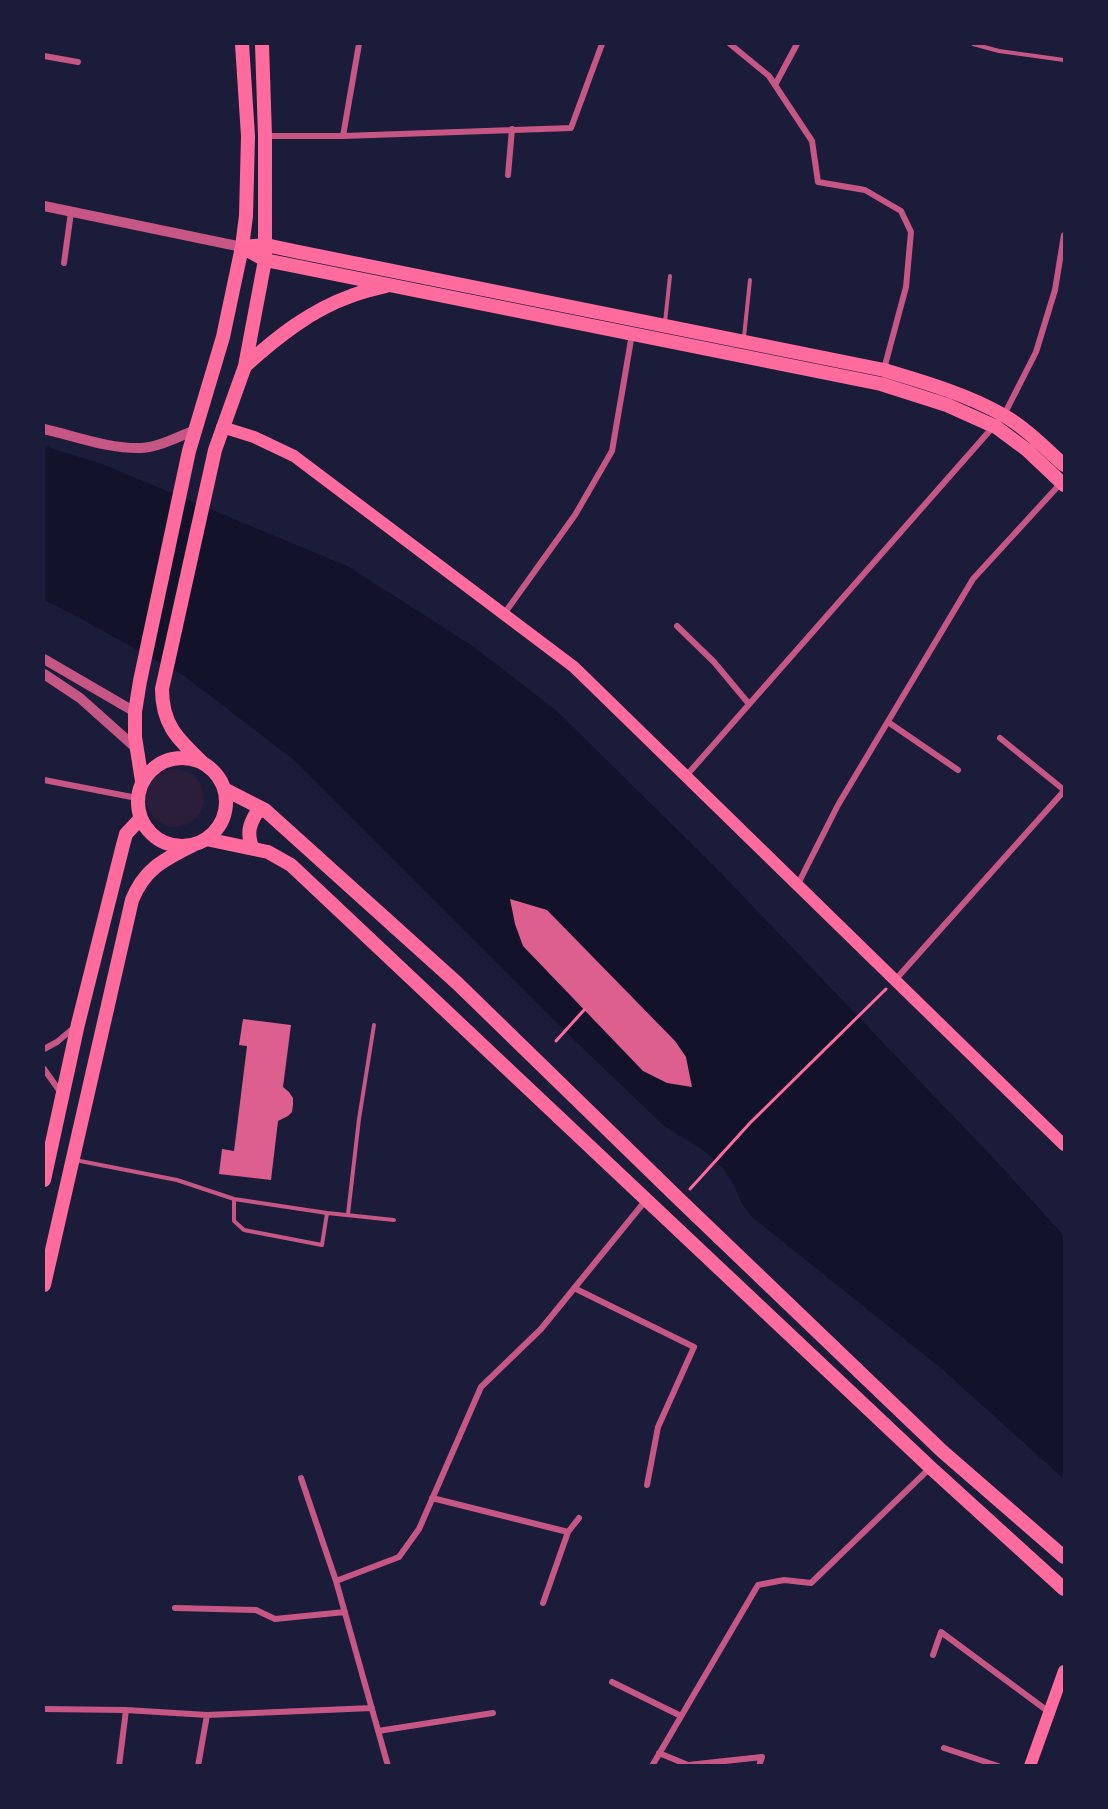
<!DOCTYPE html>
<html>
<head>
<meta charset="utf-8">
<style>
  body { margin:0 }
  #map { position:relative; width:1108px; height:1809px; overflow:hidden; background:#1b1b3a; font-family:"Fira Sans Condensed",sans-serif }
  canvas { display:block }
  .frame { position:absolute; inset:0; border:45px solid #1b1b3a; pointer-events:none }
</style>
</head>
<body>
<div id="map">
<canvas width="1108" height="1809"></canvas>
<div class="frame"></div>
</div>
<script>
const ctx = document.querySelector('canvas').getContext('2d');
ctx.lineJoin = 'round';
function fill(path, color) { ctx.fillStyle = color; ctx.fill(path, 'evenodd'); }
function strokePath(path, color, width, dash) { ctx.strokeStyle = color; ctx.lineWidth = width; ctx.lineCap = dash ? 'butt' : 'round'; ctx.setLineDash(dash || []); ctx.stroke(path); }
const green = new Path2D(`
  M146 798a29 29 0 1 1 58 0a29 29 0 1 1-58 0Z`);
const water = new Path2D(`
  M44,446L102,464L349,567L474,647L558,712L719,871L998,1163L1064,1236V1479L942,1369L752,1217L742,1204L734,1185L722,1167L703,1150L664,1126L565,1031L294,760L183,675L65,610L44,600Z`);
const building = new Path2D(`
  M510,899L547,910L675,1041L686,1057L692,1087L667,1083L643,1071L523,946L515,924Z
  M243,1019L291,1025L283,1087L289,1092L293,1098V1105L292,1112L288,1116L278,1121L271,1180L219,1174L222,1149L234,1151L247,1046L239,1045Z`);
const path = new Path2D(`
  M556,1041L584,1010
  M690,1189L750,1123L886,989`);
const service = new Path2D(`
  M973,44L999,51L1064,60
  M665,322L670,276
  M744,337L750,280
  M75,1160L177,1180L234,1199L327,1213L394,1220
  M234,1199V1221L244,1230L322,1245L327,1213
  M348,1214L359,1119L374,1025`);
const minor = new Path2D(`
  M730,44L769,76L812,141L818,182L865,190L901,211L911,232L906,287L884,369
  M44,56L78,62
  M775,85L797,44
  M266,136H343L571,128L602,44
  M343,136L359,44
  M508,175L512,129
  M64,263L71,212
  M1004,415L1036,352L1055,290L1064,235
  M504,614L575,515L612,451L632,334
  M677,626L714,662L749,704
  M888,722L958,770
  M1000,738L1064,790
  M686,776L993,427
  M44,780L137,798
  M798,884L838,805L973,579L1061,483
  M896,979L1064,791
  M44,1049L57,1042L76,1026
  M44,1069L61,1093
  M574,1288L694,1347L658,1427L647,1485
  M301,1478L336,1581L388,1766
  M432,1498L568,1532
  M336,1581L399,1557L419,1529L481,1387L541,1329L646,1200
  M543,1603L568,1532L579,1518
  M175,1608L256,1610L275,1619L345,1612
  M933,1655L941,1632L1049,1712
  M612,1682L681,1716
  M44,1709L126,1710L207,1715L372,1708
  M378,1731L493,1713
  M944,1748L998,1766
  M659,1753L688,1765L762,1757L759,1766
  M119,1766L126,1710
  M198,1766L207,1715
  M652,1766L758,1585L784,1580L811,1583L930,1468`);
const tertiary = new Path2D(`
  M44,206L242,247
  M44,429C75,436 109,449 141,448C159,447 178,437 195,430
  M44,659L135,712
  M44,674L80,698L136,748`);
const secondary = new Path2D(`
  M222,427L254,437L294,456L574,667L1064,1145
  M1030,1766L1064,1671`);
const primary = new Path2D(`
  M242,247L265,260L881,384L947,405L996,427L1027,450L1064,485
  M242,247L266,245L294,251L884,370C924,382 966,394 1003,415C1026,428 1045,448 1064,465
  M245,366C277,337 311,310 351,296C363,291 376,289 388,285
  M138 802a44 44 0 1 1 88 0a44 44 0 1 1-88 0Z
  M204,764C179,740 162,726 162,689L215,450L245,366L265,260V136L262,44
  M142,781L135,737V712L140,681L189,451L223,337L242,247L246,216L248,136L242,44
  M224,789L265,810L457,983L680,1200L942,1451L1064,1557
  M206,839L268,852L291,865L931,1468L1064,1589
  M252,847C247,833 249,825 257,812L265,810
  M44,1180L78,1024L123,845L126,834L140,819
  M44,1285L132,900C145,868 164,860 193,845`);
fill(green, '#2a1e3b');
fill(water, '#12122b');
fill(building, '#dd5f8e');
strokePath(path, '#ff6b9d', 3);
strokePath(service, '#c65784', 4);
strokePath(minor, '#c65784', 6);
strokePath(tertiary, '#c65784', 10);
strokePath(secondary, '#ff6b9d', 12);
strokePath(primary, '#ff6b9d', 14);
</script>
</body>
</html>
